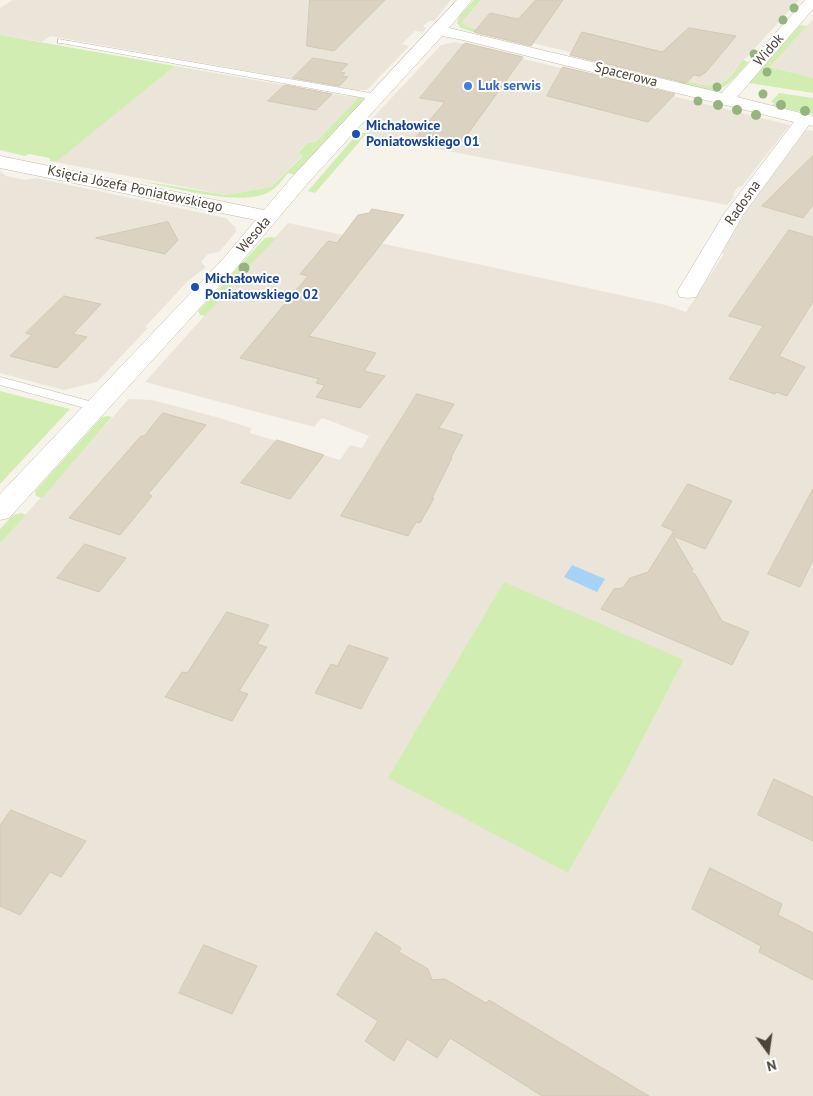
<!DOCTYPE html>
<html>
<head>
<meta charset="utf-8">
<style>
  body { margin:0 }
  #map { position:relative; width:813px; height:1096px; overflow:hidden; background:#f6f3eb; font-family:"PT Sans",sans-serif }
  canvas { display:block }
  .north { position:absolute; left:743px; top:1026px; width:50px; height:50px; -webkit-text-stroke:4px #fff; paint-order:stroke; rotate:166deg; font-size:14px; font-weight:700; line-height:20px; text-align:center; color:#4c4438 }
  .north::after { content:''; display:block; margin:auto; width:18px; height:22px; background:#4c4438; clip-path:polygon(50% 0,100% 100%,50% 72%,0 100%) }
</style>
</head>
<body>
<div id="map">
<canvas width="813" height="1096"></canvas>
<div class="north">N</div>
</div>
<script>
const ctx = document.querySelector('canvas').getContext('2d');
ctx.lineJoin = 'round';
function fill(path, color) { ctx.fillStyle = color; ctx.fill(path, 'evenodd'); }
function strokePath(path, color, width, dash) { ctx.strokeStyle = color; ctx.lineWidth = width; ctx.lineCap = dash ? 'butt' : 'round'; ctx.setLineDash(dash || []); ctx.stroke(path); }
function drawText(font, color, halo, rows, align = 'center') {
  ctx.font = font + ' "PT Sans",sans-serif'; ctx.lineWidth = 4; ctx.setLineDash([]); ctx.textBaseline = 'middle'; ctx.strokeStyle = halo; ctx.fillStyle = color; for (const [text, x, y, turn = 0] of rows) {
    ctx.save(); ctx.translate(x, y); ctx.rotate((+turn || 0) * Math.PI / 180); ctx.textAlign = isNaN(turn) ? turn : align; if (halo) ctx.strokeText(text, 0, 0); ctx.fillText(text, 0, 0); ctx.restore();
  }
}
const residential = new Path2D(`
  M13,0H451L435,20L429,21L423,26L426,28L423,32L415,31L402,44L409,46L367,90H356L50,36L42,42L0,35V8Z
  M481,0H799L721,85L712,87L464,26L462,22Z
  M813,20V78L770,67L806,27Z
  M455,42L629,85L790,125L742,186L738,187L733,194L734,197L727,205L365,135L374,126L368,123L441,45Z
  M175,66L358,98L316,142L307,143L299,151L303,155L271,187L226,195L55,162Z
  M806,130L813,131V1096H0V543L129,399L152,400L220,418L251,428L250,433L340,460L350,445L362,448L369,436L328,420L322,418L314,427L145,382L288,223L666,305L686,312L724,254L722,253L746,211ZM684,660L626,771L568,873L392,778Z
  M0,171L6,176L25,180L36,178L226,218L235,227L236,232L219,252L208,254L201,262L206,267L188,281L145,327L148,328L97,382L64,390L0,373Z`);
const green = new Path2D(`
  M474,0H481L462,22L465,26L488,32L483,35L461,28L457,23L459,16Z
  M800,25L807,26L770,67L813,78V93L749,83Z
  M0,35L175,66L56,162L50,161V158L29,154L25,156L0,150Z
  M743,60L749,62C719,95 722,94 679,83L681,79C718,89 719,92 743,60Z
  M779,93L813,98V114L772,106L774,103L771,102Z
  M344,95L363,98L365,100L296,175L288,173C282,180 277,188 269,192C241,208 167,186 136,180L226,195L271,187L303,156L299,152L307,143L316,142L358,98Z
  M358,133H367L315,193L308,191Z
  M271,237L276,238L238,278L230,276L265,238Z
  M228,279L236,281L205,316L200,315L198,311Z
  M0,391L70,409L0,484Z
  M108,416L112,417L42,498L36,496L35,491L102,417Z
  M21,513L26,515L0,543V529L13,515Z
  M504,582L684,660L626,771L568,873L388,778Z`);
const water = new Path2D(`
  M572,565L605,579L597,592L564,577Z`);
const building = new Path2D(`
  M310,0H385L334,51L307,46Z
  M536,0H563L531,46L474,32L490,13L518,19Z
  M689,28L736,36L706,72L700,76L694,75L686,83L570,55L582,32L662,52Z
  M465,43L523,57L459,146L415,138L445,102L420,98Z
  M313,58L348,64L340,72L345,73L342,76L348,77L339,86L293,78Z
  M563,67L675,94L648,122L547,96Z
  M285,85L332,94L316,110L268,101Z
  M813,156V205L803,218L762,206Z
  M372,209L404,215L309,336L376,353L364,371L385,376L360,408L316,397L325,385L316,383L319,379L240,358L308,276L300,274L328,241L337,243L358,215L369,213Z
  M168,222L178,240L165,254L96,238Z
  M789,230L813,237V302L779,356L805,367L787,396L776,392L775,394L729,379L763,326L729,316Z
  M64,296L101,304L73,334L87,337L57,368L10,356L32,335L26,333Z
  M417,394L454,404L439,428L463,435L451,457L452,458L432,498H434L420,523L416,522L408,536L341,516Z
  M163,413L206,425L148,494L152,496L120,535L69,518L141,436H144Z
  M277,440L324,455L290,499L241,483Z
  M688,484L732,501L705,549L673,536L693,570L691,572L695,574L722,621L749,632L732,665L601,609L614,589L623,588L630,578L648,572L674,531L662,526Z
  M813,489V560L800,587L768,574Z
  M85,544L126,558L99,592L57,578Z
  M227,612L269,625L257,644L267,647L239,691L248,694L232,721L165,697L182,672L187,673Z
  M349,645L388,658L361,709L315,693L331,664L337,666Z
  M774,779L813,797V841L758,815Z
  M11,810L86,841L61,877L50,872L20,915L0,906V826Z
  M710,868L782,904L778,915L813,933V980L759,952L761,946L692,909Z
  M376,932L401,948L399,952L428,969L432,980L445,979L486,1003L489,1000L649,1096H542L450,1038L437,1058L407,1039L394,1061L365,1041L378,1021L337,995Z
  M204,945L257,966L232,1014L179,993Z`);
const service = new Path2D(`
  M58,39L376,94L380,97L376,100L61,43H58Z
  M0,377L100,404L102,407L96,411L0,385Z`);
const minor = new Path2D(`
  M457,0H472L449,28L722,93L805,0H813V9L737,97L813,116V126L809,125L743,215L696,297L688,298L680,297L677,292L724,214L794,122L463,40L442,36L307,184L237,267L9,518L0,520V494L223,259L256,220L0,168V156L264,210L293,176Z`);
const trees = [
  [794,8,4.5],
  [783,20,4.5],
  [754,54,4.5],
  [767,72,4.5],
  [717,87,4.5],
  [763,94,4.5],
  [698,101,4.5],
  [718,105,5],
  [781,105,5],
  [737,110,5],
  [805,111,5],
  [756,115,5],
  [244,268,5.5]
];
const markers = [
  [468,86,5,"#3f7fe0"],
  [356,134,5,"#1a4fb4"],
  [195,287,5,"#1a4fb4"]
];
const farStreetnames = [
  ["Widok",769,50,-49],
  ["Spacerowa",626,75,14],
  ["Księcia Józefa Poniatowskiego",135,189,12],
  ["Radosna",743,203,-55],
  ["Wesoła",254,235,-49]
];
const farShopnames = [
  ["Luk serwis",478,86]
];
const farTransitnames = [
  ["Michałowice",366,126],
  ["Poniatowskiego 01",366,142],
  ["Michałowice",205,279],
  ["Poniatowskiego 02",205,295]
];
fill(residential, '#ebe5d9');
fill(green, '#d1edb2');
fill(water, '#a5d3f6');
fill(building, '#dcd2c2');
strokePath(building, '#d4c8b2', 1);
strokePath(service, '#c3bbad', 1);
strokePath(minor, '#c3bbad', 1);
fill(service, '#fff');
fill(minor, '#fff');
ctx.fillStyle = '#96b57e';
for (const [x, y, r] of trees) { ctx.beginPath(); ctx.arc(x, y, r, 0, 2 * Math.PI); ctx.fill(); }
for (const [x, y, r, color] of markers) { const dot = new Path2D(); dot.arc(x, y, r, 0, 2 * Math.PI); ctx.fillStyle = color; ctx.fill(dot); strokePath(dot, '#fff', 2); }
drawText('14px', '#4c4438', '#fff', farStreetnames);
drawText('bold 14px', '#366cbe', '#fff', farShopnames, 'left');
drawText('bold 14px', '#164399', '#fff', farTransitnames, 'left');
</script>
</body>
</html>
